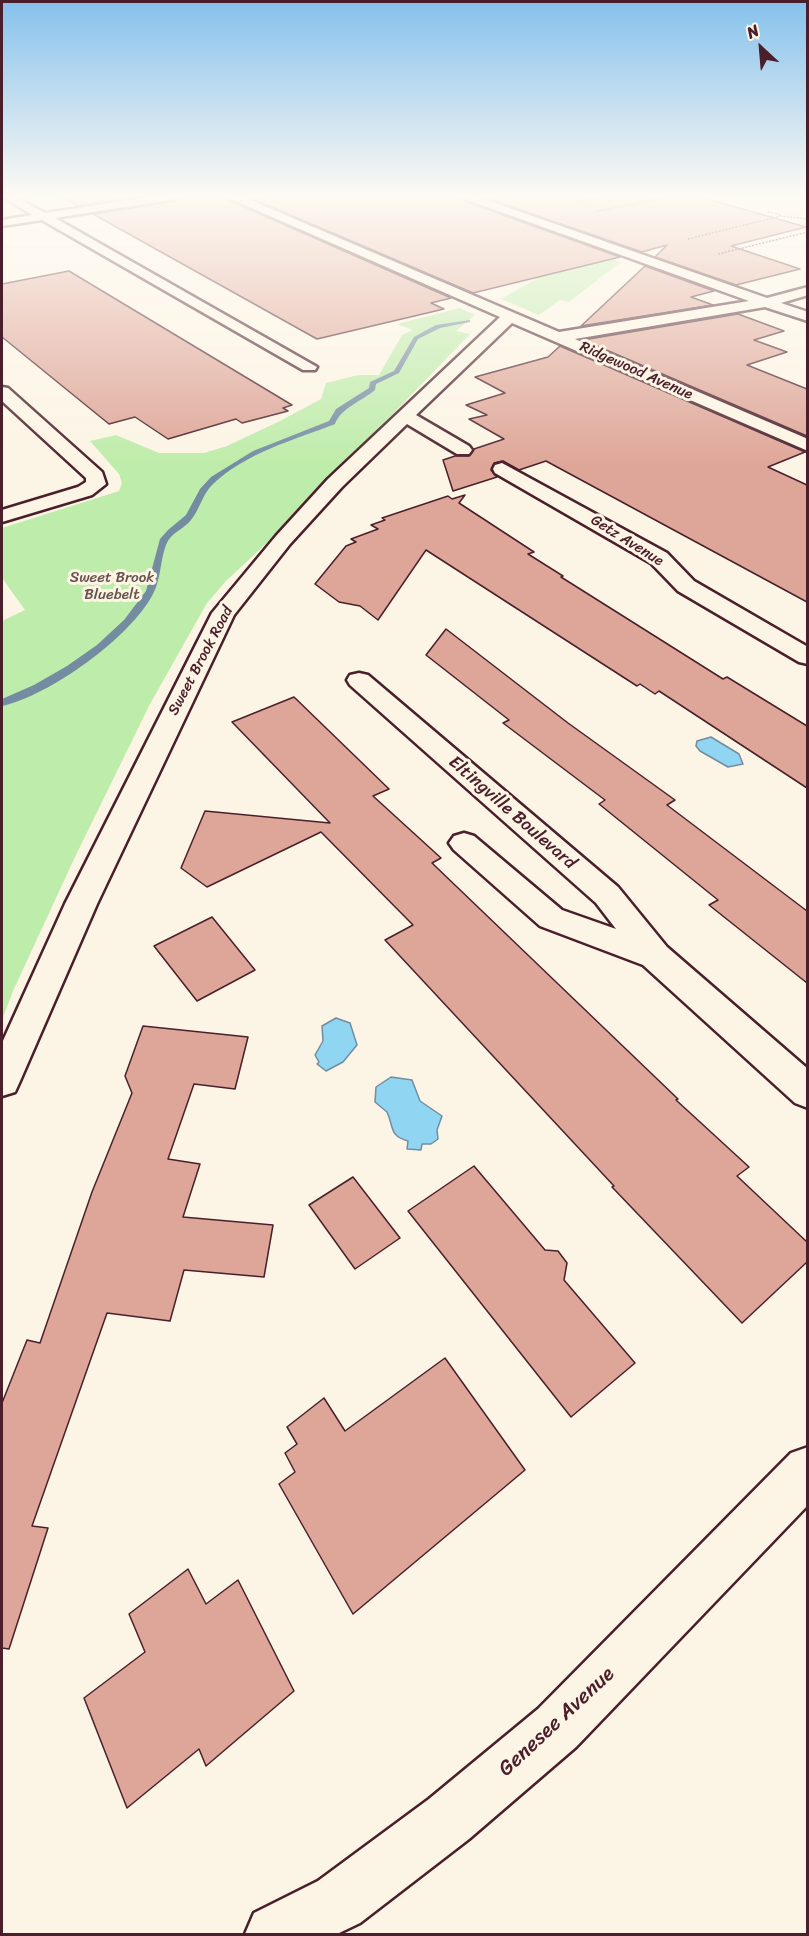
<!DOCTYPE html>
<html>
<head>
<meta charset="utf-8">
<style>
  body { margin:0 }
  #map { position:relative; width:809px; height:1936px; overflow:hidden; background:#fcf5e5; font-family:Sriracha,sans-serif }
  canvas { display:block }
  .frame { position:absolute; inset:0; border:3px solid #4a1f2b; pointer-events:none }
  .north { position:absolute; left:731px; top:18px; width:60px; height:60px; -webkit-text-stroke:4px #fcf5e5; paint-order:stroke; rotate:334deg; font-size:16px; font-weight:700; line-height:24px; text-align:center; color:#4a1f2b }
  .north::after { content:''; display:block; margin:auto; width:21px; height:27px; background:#4a1f2b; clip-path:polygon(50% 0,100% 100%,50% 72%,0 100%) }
</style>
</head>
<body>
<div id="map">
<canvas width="809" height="1936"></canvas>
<div class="frame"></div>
<div class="north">N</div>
</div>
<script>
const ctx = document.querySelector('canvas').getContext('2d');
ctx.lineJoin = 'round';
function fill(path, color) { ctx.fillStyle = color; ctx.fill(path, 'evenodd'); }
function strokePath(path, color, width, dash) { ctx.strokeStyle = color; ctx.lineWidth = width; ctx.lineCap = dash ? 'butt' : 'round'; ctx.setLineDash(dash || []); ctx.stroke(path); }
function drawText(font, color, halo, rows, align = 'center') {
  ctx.font = font + ' Sriracha,sans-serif'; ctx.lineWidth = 6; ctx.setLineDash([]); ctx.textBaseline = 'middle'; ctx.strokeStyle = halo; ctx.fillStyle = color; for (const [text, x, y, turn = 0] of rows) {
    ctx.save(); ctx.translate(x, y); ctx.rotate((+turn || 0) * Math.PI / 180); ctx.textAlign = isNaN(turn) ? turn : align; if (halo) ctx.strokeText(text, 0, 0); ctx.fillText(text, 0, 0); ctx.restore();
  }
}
const green = new Path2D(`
  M586,250L621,262L569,302L560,300L539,315L501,299Z
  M460,308L475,315L456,331L470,334L287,524L226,581L207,603L150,704L75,857L13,991L2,1020V621L25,610L2,578V528L119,491L122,483L119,474L90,441L116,435L159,453H204L227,446L280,421L321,399L326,383L358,375H379L402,335L413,330L397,324Z`);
const water = new Path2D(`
  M711,737L739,754L743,764L728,767L700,751L696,746L697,741Z
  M336,1018L350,1023L357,1045L343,1062L326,1071L317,1064L319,1062L315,1055L323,1041L322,1026Z
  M391,1077L412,1080L420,1101L442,1116L437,1130L438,1139L431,1144H422L421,1150L407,1149L408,1141C389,1136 394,1127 387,1112L375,1102L376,1087Z`);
const stream = new Path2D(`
  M470,320V322L440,328L418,339L399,373L376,384L375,390C362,401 341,408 335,424C294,440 245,453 212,485C202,495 200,509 191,520C183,530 171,532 166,545C160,561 161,579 153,594C131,637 49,696 2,706V699L34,685L67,666L97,645L124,620L146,591L160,539L168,530L186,515L200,489L211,477L253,451L329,421L336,409L369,388L370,382L394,371L414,337L436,325Z`);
const building = new Path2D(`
  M60,196H145L78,206Z
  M183,196H226L228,200L451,298L431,303L444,309L317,339L93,214L176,201Z
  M246,196H459L461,200L620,257L473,293Z
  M480,196H697L806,227L731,246L800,269L736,285L655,257L667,245L642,252Z
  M645,266L714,291L691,297L713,305L581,326Z
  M69,271L292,405L283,408L288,411L242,423L236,419L168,439L135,417L109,424L2,337V284Z
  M738,314L784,331L754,340L787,352L747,365L807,389V436L583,340Z
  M560,346L805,452L768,467L807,485V602L546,461L519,470L503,461L494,463L491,470L497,477L453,491L443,460L455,456H469L474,449L504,439L469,419L487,415L466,405L505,393L475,377L548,357Z
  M465,495L459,503L534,552L528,554L563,576L561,577L723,679L727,677L807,726V788L659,691L655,694L640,684L637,686L426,550L378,620L360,606L339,602L315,584L346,546L356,542L351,539L378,529L371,525L385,520L382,518L448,496L452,499Z
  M446,629L568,723L675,800L667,805L807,911V983L709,905L718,900L599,804L605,800L503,723L509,720L426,655Z
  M294,697L389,789L373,796L441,858L432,863L678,1099L676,1100L749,1167L737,1176L807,1242V1262L742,1323L612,1187L614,1186L385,940L413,925L321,832L207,887L181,868L205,811L330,823L232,722Z
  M212,917L255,970L197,1001L154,946Z
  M143,1026L248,1037L235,1089L194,1084L168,1159L200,1164L183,1217L273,1225L264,1277L184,1270L170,1321L107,1313L32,1526L48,1528L9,1649L2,1648V1403L27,1340L40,1343L92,1192L132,1093L125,1076Z
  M474,1166L545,1250L558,1251L567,1263L564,1280L635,1363L571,1417L408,1211Z
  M353,1177L400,1238L355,1269L309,1205Z
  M445,1358L525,1470L353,1614L279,1484L295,1472L285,1453L297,1444L287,1427L324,1398L345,1431Z
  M188,1569L206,1604L238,1580L294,1691L206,1766L199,1749L127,1808L84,1698L145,1652L129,1614Z`);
const path = new Path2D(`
  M573,204L614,196
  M627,204L635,207
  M597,211L661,199
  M768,212L781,215
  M688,239L781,216L808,219
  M718,254L808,232`);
const minor = new Path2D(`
  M2,196H14L45,213L157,196H181L176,199L55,218L317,367L315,370H303L42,220L2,226V220L32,215Z
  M228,196H241L559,332L749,301L462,198L461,196H475L767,298L808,287V295L781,303L808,312V321L765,307L575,339L808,439V451L512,323L416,415L469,446L472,450L469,454H457L407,424L342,487L290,544L234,615L97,904L20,1081L15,1092L2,1096V1043L65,904L212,613L276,536L328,479L500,317L229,198Z
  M2,387L8,388L102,472L106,484L92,495L2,522V510L78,487L86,482V478L2,401Z
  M502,463L667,553L694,581L808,647V664L799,662L678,591L651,563L495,473L493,469L495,465Z
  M359,673L368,675L618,887L667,947L808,1069V1108L795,1103L643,965L540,926L454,850L449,843L454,836L464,833L474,836L562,910L616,929L596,903L350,685L347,680L350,675Z
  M808,1447V1505L576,1747L469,1839L360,1923L337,1934H245L254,1913L318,1881L429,1799L538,1709L791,1453Z`);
const farStreetnames = [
  ["Ridgewood Avenue",636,371,24],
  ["Getz Avenue",627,541,32],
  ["Sweet Brook Road",201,661,-62]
];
const farParknames = [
  ["Sweet Brook",112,578],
  ["Bluebelt",112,595]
];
const streetNames = [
  ["Eltingville Boulevard",512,813,41]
];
const nearStreetnames = [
  ["Genesee Avenue",557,1722,-43]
];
fill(green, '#beecaa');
fill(water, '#90d5f1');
strokePath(water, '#748ca2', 1.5);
fill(stream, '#748ca2');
fill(building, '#dea698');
strokePath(building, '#4a1f2b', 1.5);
strokePath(minor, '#4a1f2b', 5);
strokePath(path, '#4a1f2b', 1.5, [2, 1.5]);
fill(minor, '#fcf5e5');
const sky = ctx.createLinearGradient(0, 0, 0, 467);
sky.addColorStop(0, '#85c1ec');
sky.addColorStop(0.42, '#fefaf3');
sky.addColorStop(1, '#fefaf300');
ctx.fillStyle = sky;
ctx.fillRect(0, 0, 809, 467);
drawText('15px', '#4a1f2b', '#fcf5e5', farStreetnames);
drawText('15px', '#67524b', '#fcf5e5', farParknames);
drawText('18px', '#4a1f2b', '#fcf5e5', streetNames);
drawText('21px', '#4a1f2b', '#fcf5e5', nearStreetnames);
</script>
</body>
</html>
